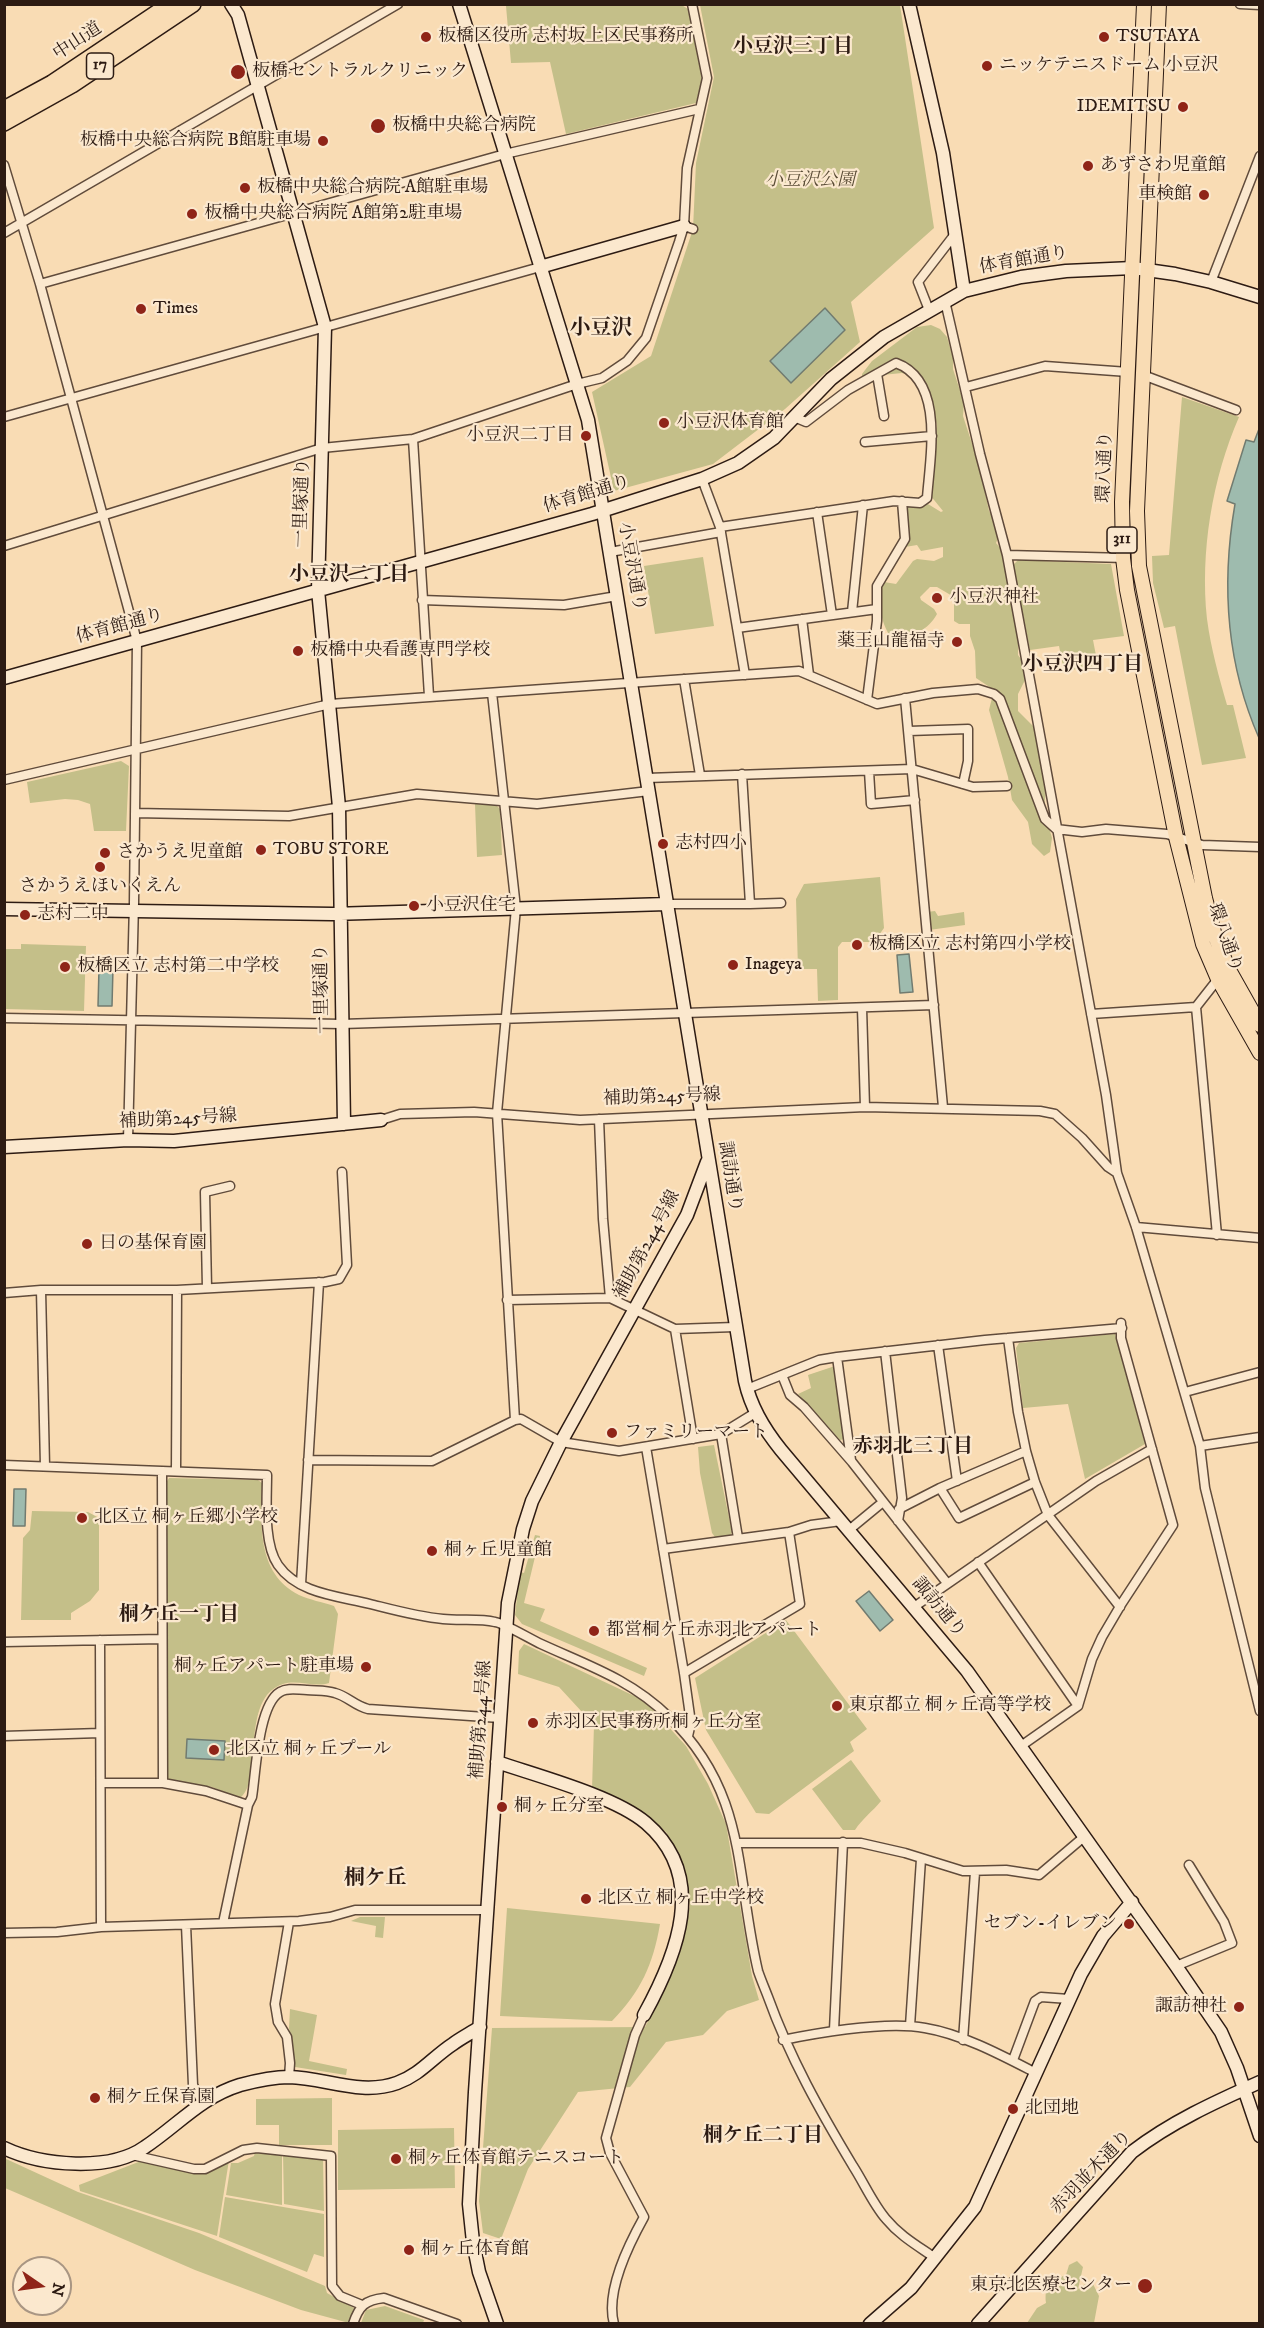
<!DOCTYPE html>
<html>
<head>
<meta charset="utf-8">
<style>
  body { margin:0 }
  #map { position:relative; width:1264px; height:2328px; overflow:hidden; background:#f9dcb4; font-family:"IM FELL DW Pica",serif }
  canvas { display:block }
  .frame { position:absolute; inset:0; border:6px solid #2d1b13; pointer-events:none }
  .north { position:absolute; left:12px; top:2256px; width:60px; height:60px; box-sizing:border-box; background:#fbe8ce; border:2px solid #a99683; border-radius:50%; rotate:103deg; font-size:16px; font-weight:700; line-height:24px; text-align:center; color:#2d1b13 }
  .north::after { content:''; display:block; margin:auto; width:21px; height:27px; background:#8f2418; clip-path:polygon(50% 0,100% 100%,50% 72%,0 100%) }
</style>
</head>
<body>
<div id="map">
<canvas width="1264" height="2328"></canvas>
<div class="frame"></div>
<div class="north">N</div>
</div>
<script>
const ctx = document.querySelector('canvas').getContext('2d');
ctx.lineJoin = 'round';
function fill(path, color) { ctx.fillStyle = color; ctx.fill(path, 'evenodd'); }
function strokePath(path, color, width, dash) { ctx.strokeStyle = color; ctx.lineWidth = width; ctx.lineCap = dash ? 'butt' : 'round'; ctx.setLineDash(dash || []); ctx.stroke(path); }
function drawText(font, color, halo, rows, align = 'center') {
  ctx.font = font + ' "IM FELL DW Pica","Noto Serif JP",serif'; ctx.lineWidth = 4.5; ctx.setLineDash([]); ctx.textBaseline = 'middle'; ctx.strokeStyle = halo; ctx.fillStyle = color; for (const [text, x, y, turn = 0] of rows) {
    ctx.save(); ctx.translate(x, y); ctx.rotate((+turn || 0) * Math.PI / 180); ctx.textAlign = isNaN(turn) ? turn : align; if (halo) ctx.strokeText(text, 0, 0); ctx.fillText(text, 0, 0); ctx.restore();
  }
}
const green = new Path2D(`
  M680,4L688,9L702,78L696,103L566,134L550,62L511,63L506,6Z
  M700,5H900L934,228L851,302L860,342L785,409L713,464L614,491L592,392L651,356L693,229L696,163L714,77Z
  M931,325L940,329L947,337L953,358V369L964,403L963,416L979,465L989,511L994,519L998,538L996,543L1002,550L1010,591L1007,590L1005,595C1019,610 1019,636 1018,655L1024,663L1025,680L1018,694V711L1036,729L1046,789L1044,809L1052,838L1050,852L1044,856L1032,844L1028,822L1012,800L1008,777L989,710L994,690L976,678L975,651L970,636V624H959L954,621V597L937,587H930L920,597L921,600L934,609L937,614C929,629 910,640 893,640C881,625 876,601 884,582L896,584L913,561L917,559L934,561L943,557V547L921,551L917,545L899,548L905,539L902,501H923L941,512L943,511L930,495L937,424L922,379L902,373L862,377V374L872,361L917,327Z
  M1182,397L1239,417C1212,479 1200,552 1207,619C1211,649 1219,677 1227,705H1233L1246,758L1202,765L1175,626L1164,628L1153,583L1152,556L1169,555Z
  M703,557L714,626L655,634L644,566Z
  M1018,560L1111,564L1124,636L1093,640L1098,666L1064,671L1059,646L1030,650L1013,565Z
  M121,761L129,766L126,831H94L90,804L78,800L65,799L30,803L27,782Z
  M475,804L496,805L500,809L502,855L477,857Z
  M880,877L884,928L874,942H842L838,947V1000L818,1001L817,969H798L796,899L804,884Z
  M935,911L938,916L964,912L965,925L929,930L927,912Z
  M21,944L86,946L84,1011L5,1009V949H21Z
  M1115,1334L1145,1444L1085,1479L1068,1404L1023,1408L1016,1348L1019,1343Z
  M835,1366L845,1439L840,1440L798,1394L811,1388L808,1375Z
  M714,1445L732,1532L730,1536L715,1537L712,1533L700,1473L698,1447Z
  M169,1478L258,1480L262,1483C261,1523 256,1573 299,1595C310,1600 322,1602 334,1606L338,1614L329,1683C314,1688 298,1679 283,1684C239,1698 264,1781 240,1798L212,1787L168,1779L166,1483Z
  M32,1511L88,1512L99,1518V1590L90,1601L71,1613V1620H21L23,1538L30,1530Z
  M535,1535L540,1536L524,1603L545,1609L540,1621L647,1668L644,1676L522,1624L515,1615L520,1572L524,1573Z
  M786,1620L867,1729L850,1742L854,1751L769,1814L756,1813L706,1730L695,1678Z
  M524,1644L645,1701L686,1746L708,1784L726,1824L752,1976L759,2000L727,2011L703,2035L666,2042L630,2087L578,2092L528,2169L501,2239L483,2233L479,2201L492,2028L645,2027L658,2003L681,1949L690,1906L682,1862L666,1832L629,1805L592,1789L594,1725L559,1687L518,1674L519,1651Z
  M851,1760L881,1801C872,1812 862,1819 855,1830H843L812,1789Z
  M507,1908L660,1924C653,1965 641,1991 612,2021L500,2016Z
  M360,1917H385L383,1938L375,1937L376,1926L351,1921Z
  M290,2009L317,2015L309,2061L347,2069L346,2075L295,2067L289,2028Z
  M332,2098V2145H279V2125H256V2099Z
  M454,2128L455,2188L338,2190V2130Z
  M255,2151L282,2156V2205L226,2195L231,2163H238L254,2156Z
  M283,2153L323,2158L324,2211L284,2204Z
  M4,2158L78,2192L199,2233L325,2286L327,2293L354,2308L349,2323L301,2310L195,2270L5,2188Z
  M229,2160L217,2236L80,2191L79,2185L141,2161L204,2173Z
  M225,2197L324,2214V2257L314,2254L307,2272L219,2237Z
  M1077,2261L1083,2267L1078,2289L1091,2280L1099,2296L1094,2323H1027L1037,2308L1046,2303C1044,2286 1050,2281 1066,2275L1069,2265Z
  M385,2306L424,2320L423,2323H361L366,2310Z`);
const water = new Path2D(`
  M825,308L845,330L791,383L770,361Z
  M1259,429V738C1226,663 1221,585 1235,504L1227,501L1246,440L1254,442Z
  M909,954L913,992L900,993L897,955Z
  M99,968H113L112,1006H98Z
  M14,1489H26L25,1526H13Z
  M869,1591L893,1620L880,1631L856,1601Z
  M187,1739L225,1741L224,1760L186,1758Z`);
const street = new Path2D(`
  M1240,4L1260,5
  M4,165L40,284L137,641L134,903L128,1140
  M684,226L693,229
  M4,233L398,4
  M1211,282L1260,156
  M40,284L505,154L699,109
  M945,301L980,454L1007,555L1106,1095L1117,1173L1136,1227L1200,1446L1205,1488L1260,1711
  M929,310L918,282L955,234
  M877,374L884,416
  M1143,375L1236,410
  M966,387L1045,366L1128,372
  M4,417L540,267
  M413,439L429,696
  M865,442L932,436
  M702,479L720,527L745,675
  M817,512L832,615
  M720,527L894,501L920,503L927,498C930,457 945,381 896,363L848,390L806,422L794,417
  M4,546L322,448L413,439L577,384L602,378L627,361L646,338L679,242L684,226L687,168L707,78L692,4
  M610,552L721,532
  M1007,555L1126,558
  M422,600L564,605L617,596
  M852,612L863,505
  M802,619L809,675
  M737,628L877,609
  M684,679L700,775
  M492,693L516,908L497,1113L515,1420
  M905,698L943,1107
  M867,700L877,621V586L905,539L902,501
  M909,731L968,729V761L963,784
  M869,771L871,804L915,800
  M647,778L912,769L973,787L1007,786
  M4,780L330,704L799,671L877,704L933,693L978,689L994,694L1000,699L1045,819L1056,829L1082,832L1106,829L1167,834L1202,845L1260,847
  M135,813L289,816L417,794L537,804L649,791
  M667,904H750L742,774
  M750,904L781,903
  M862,1008L865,1107
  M1091,1014L1196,1007
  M4,1018L342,1024L934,1005
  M599,1119L603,1219L610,1298
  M381,1120L400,1114L474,1112L580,1120L865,1107L1040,1111L1055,1114L1082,1138L1108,1167L1117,1173
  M1136,1227L1260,1238
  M1217,1235L1196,1007L1218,979
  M207,1288L205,1192L230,1186
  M41,1290L45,1466
  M4,1293L41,1290H177L325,1282L339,1279L347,1265L342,1172
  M507,1300L610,1298L675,1329L735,1327
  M675,1329L693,1439
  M1008,1338L1018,1412L1026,1451L1035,1482L1048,1515L1120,1607
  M938,1345L957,1481
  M885,1351L902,1498L898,1521
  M837,1357L851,1460
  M782,1375L790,1395L804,1407L852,1462L947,1583
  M747,1389L819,1360L837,1357L985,1340L1122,1328
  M1185,1392L1260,1372
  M721,1434L738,1538
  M1200,1446L1260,1437
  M646,1447L684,1673L691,1723L688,1736
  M308,1460L432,1461L515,1420L521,1419L561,1442L619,1451L721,1434L755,1413
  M4,1465L267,1475C267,1500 263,1543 278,1565C298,1594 339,1596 370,1604C394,1610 419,1617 443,1619C460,1621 479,1618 495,1622C504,1623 530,1639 541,1644C589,1666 630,1679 669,1717C748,1793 735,1874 758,1971C761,1980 765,1989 768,1997C790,2058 820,2111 853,2166C864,2183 873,2204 886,2219C900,2236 918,2246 935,2258
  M162,1471L163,1783
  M176,1471L177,1290
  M940,1488L959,1518L1035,1482
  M899,1509L940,1488L1026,1451
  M849,1530L883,1502
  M663,1549L789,1532L811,1525L841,1521
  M978,1562L1078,1706
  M301,1584L319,1282
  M914,1607L1096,1481L1152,1449
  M100,1640L101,1927
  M4,1642L162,1639
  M684,1673L800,1604L789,1532
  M4,1736L100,1733
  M1021,1746L1078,1706L1092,1659L1102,1637L1122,1603L1173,1525L1121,1338V1323
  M101,1783H163L206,1791L248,1805
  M737,1843H861L905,1853L963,1871L1006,1870L1039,1875L1085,1836
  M223,1923L248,1805L252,1797C256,1772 258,1705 280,1692C288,1687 298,1690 307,1690C316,1691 326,1690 335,1693C347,1696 355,1706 368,1709L500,1718
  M186,1925L193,2085L202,2102
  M4,1933L57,1932L101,1927L299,1921L330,1917L355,1910H487
  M1176,1966L1232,1943L1224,1922L1189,1865
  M910,2026L921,1859
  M834,2030L843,1842
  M783,2040C823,2032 885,2021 925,2028C962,2034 1003,2056 1036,2073
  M963,2040L975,1872
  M1013,2060L1035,2001L1041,1997L1069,1999
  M289,2077L290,2063L287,2037L278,2022L275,2004L289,1922
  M132,2155L194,2169H205L243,2150L257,2148L331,2156L332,2286L340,2296L362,2305
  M353,2324C359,2306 365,2300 384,2298L457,2324
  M614,2324C605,2291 629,2244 644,2217L610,2153L606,2138L635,2035L644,2015`);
const secondary = new Path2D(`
  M231,4L238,15L325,327L318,590L339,807L344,1124
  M459,4L588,420L745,1381C751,1408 764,1429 781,1450L967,1671L1176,1966L1221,2032L1237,2068L1260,2136
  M909,4L943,153L964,291
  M540,267L684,226
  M4,678L592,514L702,479L738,463L774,438L831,379L884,337L964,291L1021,277L1066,271L1133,268L1175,274L1211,282L1260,297
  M4,909L332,914L667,904
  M4,1147L128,1140L174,1141L381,1120
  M497,1762C538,1776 614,1796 646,1823C709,1877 677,1955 644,2015
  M4,2148C42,2166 110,2172 145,2147C178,2125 201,2097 240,2085C255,2081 273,2077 289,2077C326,2078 361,2096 397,2083C420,2075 433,2057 453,2044C461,2038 471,2033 480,2027
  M497,2324L479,2272L473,2242L469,2204L475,2092L508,1603L523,1529L532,1501L561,1442L687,1215L707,1162
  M870,2324L911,2288L975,2207L1081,1974L1103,1936L1132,1902
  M978,2324L1132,2152C1171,2122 1215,2102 1260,2082`);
const primary = new Path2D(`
  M1144,4L1122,502L1123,558L1127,590L1176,837L1203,944L1218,979L1260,1053
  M1159,4L1137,511L1139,566L1205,898L1215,936L1229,970L1260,1025`);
const highway = new Path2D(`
  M4,109L52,83L170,4
  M4,123L72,85L193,4`);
const markers = [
  [426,37,6,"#8f2418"],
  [1104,37,6,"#8f2418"],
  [987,66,6,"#8f2418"],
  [238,72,8,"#8f2418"],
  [1183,107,6,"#8f2418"],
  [378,126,8,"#8f2418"],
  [323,141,6,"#8f2418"],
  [1088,166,6,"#8f2418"],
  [245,188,6,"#8f2418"],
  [1204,195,6,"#8f2418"],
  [192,214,6,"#8f2418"],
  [141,309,6,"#8f2418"],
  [664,423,6,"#8f2418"],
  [586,436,6,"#8f2418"],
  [937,598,6,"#8f2418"],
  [957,642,6,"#8f2418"],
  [298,651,6,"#8f2418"],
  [663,844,6,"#8f2418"],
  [261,850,6,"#8f2418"],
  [105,853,6,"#8f2418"],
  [100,867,6,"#8f2418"],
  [414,906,6,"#8f2418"],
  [25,915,6,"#8f2418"],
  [857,945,6,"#8f2418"],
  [733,965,6,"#8f2418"],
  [65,967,6,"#8f2418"],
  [87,1244,6,"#8f2418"],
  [612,1433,6,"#8f2418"],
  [82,1518,6,"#8f2418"],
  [432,1551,6,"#8f2418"],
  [594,1631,6,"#8f2418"],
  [366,1667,6,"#8f2418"],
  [837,1706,6,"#8f2418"],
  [533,1723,6,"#8f2418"],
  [214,1750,6,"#8f2418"],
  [502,1807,6,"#8f2418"],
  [586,1899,6,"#8f2418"],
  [1129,1924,6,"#8f2418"],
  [1239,2007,6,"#8f2418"],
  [95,2098,6,"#8f2418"],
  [1013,2109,6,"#8f2418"],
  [396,2159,6,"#8f2418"],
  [409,2250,6,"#8f2418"],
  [1145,2286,8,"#8f2418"]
];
const shields = [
  [100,66,27],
  [1122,540,30]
];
const shieldNames = [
  ["17",100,66],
  ["311",1122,540]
];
const poiNames = [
  ["板橋区役所 志村坂上区民事務所",438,37],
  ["TSUTAYA",1116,37],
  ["ニッケテニスドーム 小豆沢",999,66],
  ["板橋セントラルクリニック",252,72],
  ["IDEMITSU",1171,107,"right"],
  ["板橋中央総合病院",392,126],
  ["板橋中央総合病院 B館駐車場",311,141,"right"],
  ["あずさわ児童館",1100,166],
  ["板橋中央総合病院 A館駐車場",257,188],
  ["車検館",1192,195,"right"],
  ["板橋中央総合病院 A館第2駐車場",204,214],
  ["Times",153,309],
  ["小豆沢体育館",676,423],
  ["小豆沢二丁目",574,436,"right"],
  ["小豆沢神社",949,598],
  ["薬王山龍福寺",945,642,"right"],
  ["板橋中央看護専門学校",310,651],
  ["志村四小",675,844],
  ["TOBU STORE",273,850],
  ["さかうえ児童館",117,853],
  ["さかうえほいくえん",100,887,"center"],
  ["小豆沢住宅",426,906],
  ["志村二中",37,915],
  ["板橋区立 志村第四小学校",869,945],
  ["Inageya",745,965],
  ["板橋区立 志村第二中学校",77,967],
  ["日の基保育園",99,1244],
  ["ファミリーマート",624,1433],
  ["北区立 桐ヶ丘郷小学校",94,1518],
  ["桐ヶ丘児童館",444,1551],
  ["都営桐ケ丘赤羽北アパート",606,1631],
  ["桐ヶ丘アパート駐車場",354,1667,"right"],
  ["東京都立 桐ヶ丘高等学校",849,1706],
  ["赤羽区民事務所桐ヶ丘分室",545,1723],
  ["北区立 桐ヶ丘プール",226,1750],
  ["桐ヶ丘分室",514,1807],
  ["北区立 桐ヶ丘中学校",598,1899],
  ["セブン-イレブン",1117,1924,"right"],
  ["諏訪神社",1227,2007,"right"],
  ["桐ケ丘保育園",107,2098],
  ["北団地",1025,2109],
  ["桐ヶ丘体育館テニスコート",408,2159],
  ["桐ヶ丘体育館",421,2250],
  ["東京北医療センター",1132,2286,"right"]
];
const streetNames = [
  ["中山道",78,42,-33],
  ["体育館通り",1024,261,-10],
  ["環八通り",1106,467,-88],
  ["体育館通り",587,495,-17],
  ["一里塚通り",303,503,-88],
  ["小豆沢通り",631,567,80],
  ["体育館通り",120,627,-15],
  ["環八通り",1224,938,71],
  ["一里塚通り",323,989,-91],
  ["補助第245号線",662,1098,-2],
  ["補助第245号線",178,1120,-3],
  ["諏訪通り",729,1177,81],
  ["補助第244号線",648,1245,-62],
  ["諏訪通り",938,1608,50],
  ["補助第244号線",482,1720,-86],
  ["赤羽並木通り",1092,2173,-46]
];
const parkNames = [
  ["小豆沢公園",810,181]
];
const neighbourhoodNames = [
  ["小豆沢三丁目",793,48],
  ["小豆沢二丁目",349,576],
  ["小豆沢四丁目",1083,666],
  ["赤羽北三丁目",913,1448],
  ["桐ケ丘一丁目",179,1616],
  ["桐ケ丘二丁目",763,2137]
];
const quarterNames = [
  ["小豆沢",601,330],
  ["桐ケ丘",375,1880]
];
fill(green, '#c4bf89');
fill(water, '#9ebbae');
strokePath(water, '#717b70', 1.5);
strokePath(street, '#604b3b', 11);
strokePath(secondary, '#2d1b13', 15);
strokePath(primary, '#2d1b13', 16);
strokePath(highway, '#2d1b13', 18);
strokePath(street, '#fbe8ce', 8);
strokePath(secondary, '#fbe8ce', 12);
strokePath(primary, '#f9dcb4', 14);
strokePath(highway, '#f9dcb4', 15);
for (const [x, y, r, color] of markers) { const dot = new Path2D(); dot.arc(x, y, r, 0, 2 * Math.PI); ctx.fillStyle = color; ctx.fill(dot); strokePath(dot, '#fbe8ce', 2); }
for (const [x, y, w] of shields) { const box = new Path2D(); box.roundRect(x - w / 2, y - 13, w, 26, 4.5); ctx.fillStyle = '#fbe8ce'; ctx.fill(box); strokePath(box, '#2d1b13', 1.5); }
drawText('bold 16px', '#2d1b13', null, shieldNames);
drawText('18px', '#2d1b13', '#fbe8ce', poiNames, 'left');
drawText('18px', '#2d1b13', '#fbe8ce', streetNames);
drawText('italic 18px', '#5a4c36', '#fbe8ce', parkNames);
drawText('bold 20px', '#2d1b13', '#fbe8ce', neighbourhoodNames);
drawText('bold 21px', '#2d1b13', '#fbe8ce', quarterNames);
</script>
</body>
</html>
